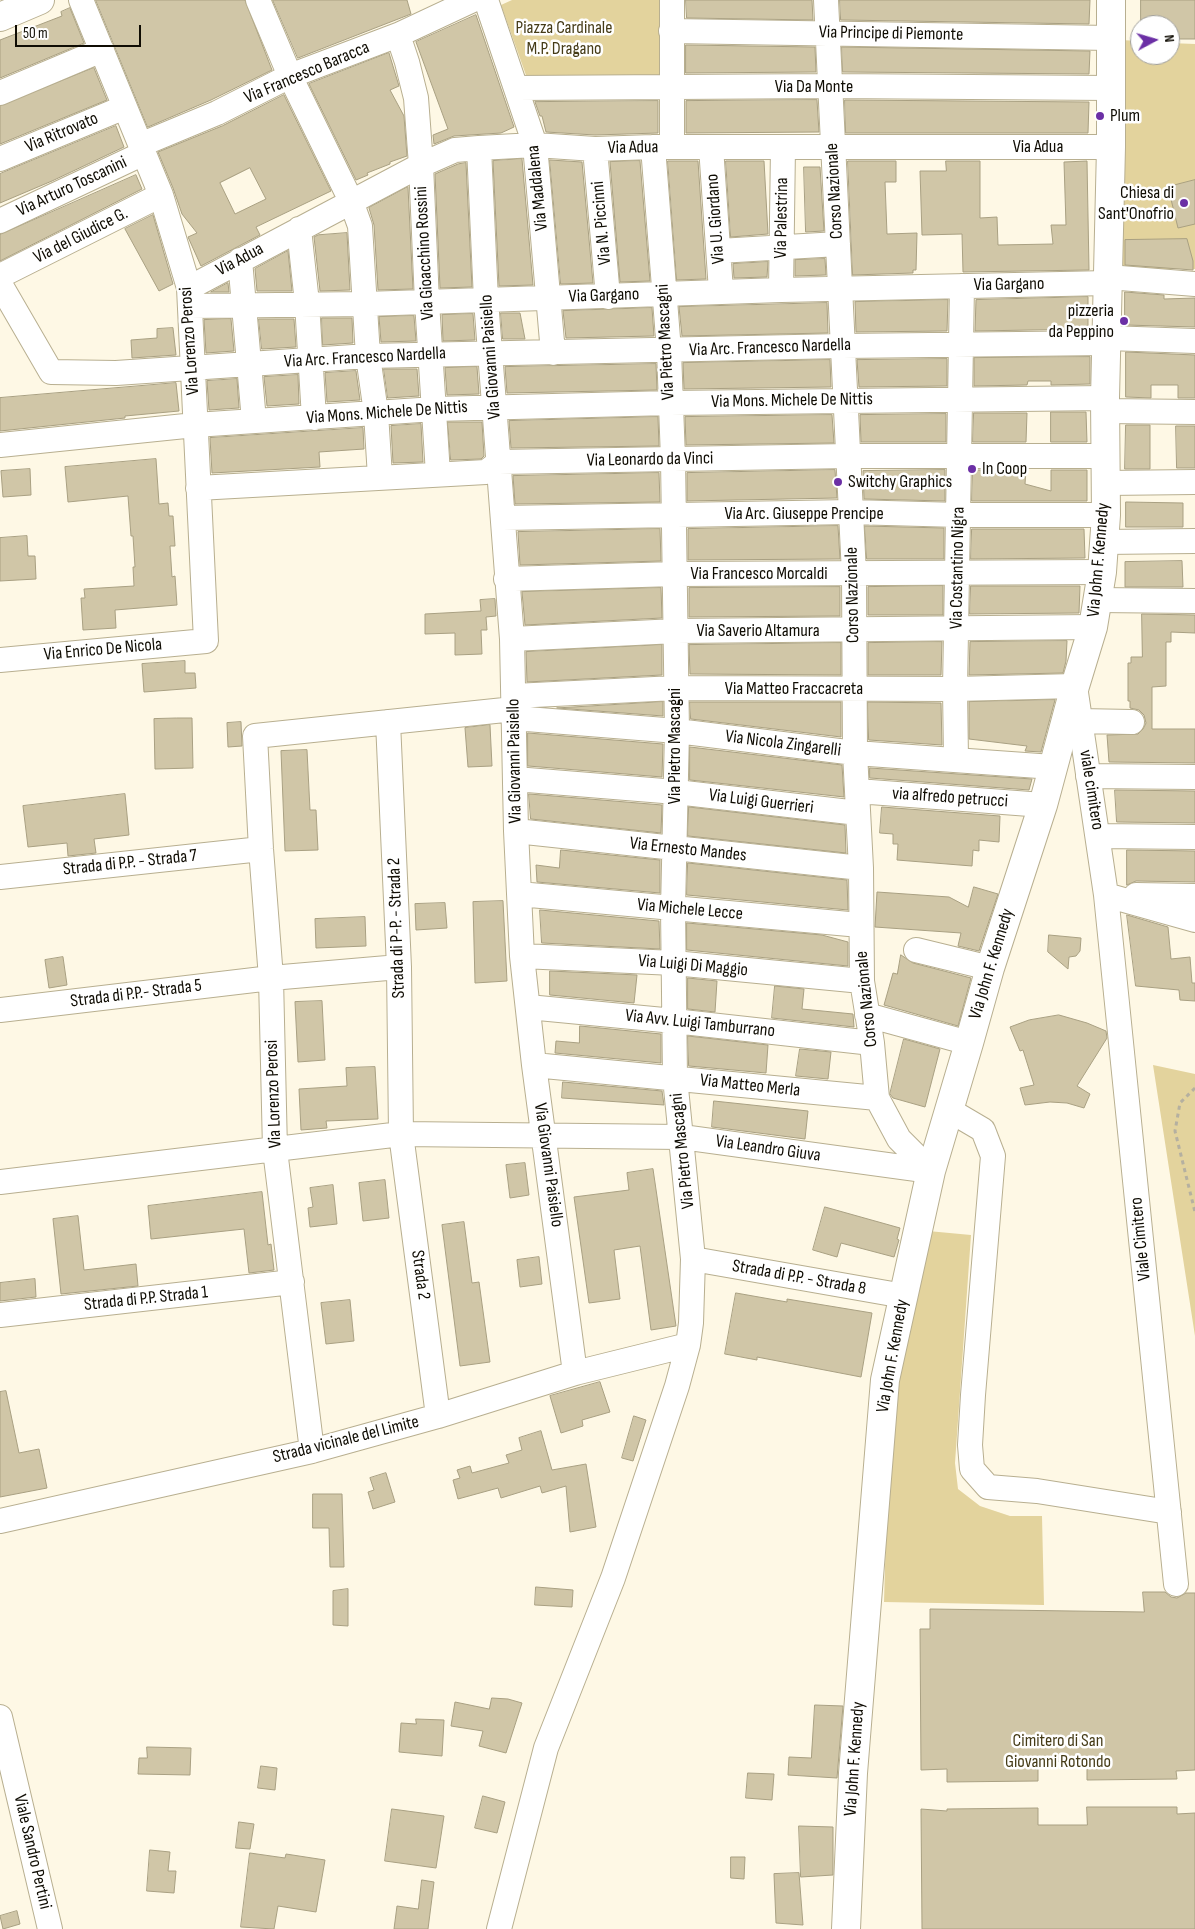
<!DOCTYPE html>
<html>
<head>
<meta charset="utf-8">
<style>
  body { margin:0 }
  #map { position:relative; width:1195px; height:1929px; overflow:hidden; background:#fef8e5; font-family:"Sofia Sans Condensed",sans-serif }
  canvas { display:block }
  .north { position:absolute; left:1130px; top:15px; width:50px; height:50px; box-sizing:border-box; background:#fff; border:1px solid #9f9e9a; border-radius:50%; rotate:84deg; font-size:14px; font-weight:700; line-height:20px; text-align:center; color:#0f0c03 }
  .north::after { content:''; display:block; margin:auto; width:18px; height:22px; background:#6b2fa5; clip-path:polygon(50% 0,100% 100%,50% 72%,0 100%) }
  .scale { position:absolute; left:15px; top:25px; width:126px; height:22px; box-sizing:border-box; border:2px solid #0f0c03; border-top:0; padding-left:6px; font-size:15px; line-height:18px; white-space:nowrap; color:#0f0c03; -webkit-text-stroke:4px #fff; paint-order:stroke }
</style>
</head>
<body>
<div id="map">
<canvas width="1195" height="1929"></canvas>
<div class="north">N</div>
<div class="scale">50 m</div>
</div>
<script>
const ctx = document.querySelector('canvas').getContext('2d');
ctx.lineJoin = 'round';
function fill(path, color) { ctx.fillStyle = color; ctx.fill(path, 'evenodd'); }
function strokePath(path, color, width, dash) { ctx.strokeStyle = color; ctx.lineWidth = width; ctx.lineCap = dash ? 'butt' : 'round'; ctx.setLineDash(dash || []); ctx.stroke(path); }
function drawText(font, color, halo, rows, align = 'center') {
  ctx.font = font + ' "Sofia Sans Condensed",sans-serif'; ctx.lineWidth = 5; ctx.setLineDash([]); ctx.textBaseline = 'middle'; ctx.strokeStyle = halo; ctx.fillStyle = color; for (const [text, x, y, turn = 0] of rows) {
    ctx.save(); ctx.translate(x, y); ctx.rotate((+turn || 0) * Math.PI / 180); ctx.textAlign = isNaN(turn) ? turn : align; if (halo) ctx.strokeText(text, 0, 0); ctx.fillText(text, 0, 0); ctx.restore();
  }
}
const green = new Path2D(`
  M512,0H659L660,76L527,78L501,5Z
  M1120,40L1140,41V55H1170V43L1195,44V269H1118Z
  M1153,1065L1195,1074V1336Z
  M928,1231L971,1235L955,1463L958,1489L980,1506L1010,1516H1042L1044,1605L884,1602L888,1463L893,1379Z`);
const building = new Path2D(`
  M96,0H245L272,70L211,100L148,127Z
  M273,0H407L411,14L298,58Z
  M686,0H812L813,20L687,18Z
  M840,0H1090L1089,24L841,20Z
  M1141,0H1195V39H1170V25H1141Z
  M70,8L84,43L0,78V40L62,16L61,12Z
  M476,15L514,127L501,133L454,136L434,144L433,135L448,129L416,42Z
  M686,45L815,47L816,72L686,73Z
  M842,47L1090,51L1089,74L843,72Z
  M389,53L399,86L390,90L404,116L407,156L390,162V164L367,173L368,175L356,180L309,84Z
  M94,68L107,100L0,144V106Z
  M284,95L331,191L256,227L260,235L201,266L188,237L197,233L182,214L173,188L158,152L222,126ZM250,168L266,199L235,214L220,183Z
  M817,100L819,132L686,133V101Z
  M845,100L1089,102L1088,133H846Z
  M658,101V133L595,135L546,132L542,116H540L535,102Z
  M116,126L124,147L52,181L0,203V174Z
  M522,159L533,285L499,286L493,161Z
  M550,160L582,162L593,283L561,284Z
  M640,161L650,281L620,282L610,162Z
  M668,161H698L706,279L677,280Z
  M726,161H764L768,234L731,237Z
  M848,161H896V182H885L887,234L917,233L916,270H913V273L853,275Z
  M946,161H980V218L997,217L998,245L1053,244L1051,225H1066L1064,162L1087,161L1089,270L963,272L962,234L922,235L920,171H946Z
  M466,163L472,287L440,288L435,174L458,164Z
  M804,167H820L824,231L806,232Z
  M136,175L142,189L0,261V235Z
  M1195,180V224L1178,228L1168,187Z
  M408,187L413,289L378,290L374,225L369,208Z
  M153,215L173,284L159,291L125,229Z
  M347,233L350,290L320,291L314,237L318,235Z
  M1187,239L1193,261V270L1125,265V240Z
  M288,251L292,291H257L255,269Z
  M825,259L826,275L795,276V260Z
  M768,262L767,277L734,278L733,264Z
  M228,283L229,292H211Z
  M1125,292L1164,295V299L1195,298V327L1125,325Z
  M1088,297V329L975,331L976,300Z
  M948,300L947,331L856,332L855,302Z
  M827,303L828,333L682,336L679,307Z
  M652,308L654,336L566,338L563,311Z
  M501,313H520L525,339H503Z
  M473,314L475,340L443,341L442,315Z
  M414,316L416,341L381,342L379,317Z
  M322,318H352L353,343L323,345Z
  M231,319L234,351L206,353L204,320Z
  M259,319H294L296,347L262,349Z
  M173,328L176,355L132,358L131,340L157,338V329Z
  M1126,352L1195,355V398H1178V385H1151V398L1126,397Z
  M1090,357V384L1051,385V381H1028L1027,385L974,386V358Z
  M947,359V386L859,387L857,360Z
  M830,360L831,387L684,389L683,363Z
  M656,364L657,390L507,393L505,367Z
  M477,367L479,394L447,395L445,368Z
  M384,369H417L419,396L388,398Z
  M356,371L360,400L327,402L325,373Z
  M298,375L299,404L267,406L264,377Z
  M237,379L239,408L209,410L207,381Z
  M176,383L179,411L125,416V418L0,431V398Z
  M1051,412H1086L1087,442H1051Z
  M974,413H1027L1026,442H973Z
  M946,414V442H861L860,415Z
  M832,415L834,443L686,445L685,417Z
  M658,417L659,446L511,448L509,421Z
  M448,422H482L484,456L481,459L451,460Z
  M421,424L423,462L393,463L391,426Z
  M1126,425H1150V469H1125Z
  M1176,426H1195V468H1177Z
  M363,428L364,449L319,452L320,467L212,473L210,438Z
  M156,459L159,504L168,503L169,516H173L175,546H170L172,577L175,576L177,605L115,610L116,628L83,630L81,598H85L84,589L134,586L133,567H135L133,536H131L128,496L68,502L65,467Z
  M30,469L31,495L3,497L1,471Z
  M835,470L837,498L687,501V473Z
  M945,470V501L864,499L863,471Z
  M973,470H1026L1025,484L1051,491V470H1087V501H972Z
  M659,473L660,502L515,504L513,476Z
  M1126,502L1183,503V527H1126Z
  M838,526L840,559L688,560V529Z
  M865,526L944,528V559H867Z
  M660,529L661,561L520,565L518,532Z
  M972,529H1084L1085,558L971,559Z
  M27,536L28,556H35L36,579L0,581V538Z
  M1182,561L1183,587H1125V562Z
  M943,586V615H868V587Z
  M971,586H1080L1079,613L970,614Z
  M840,587V616L689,617V588Z
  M661,588L662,618L525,625L522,592Z
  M495,599L496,616L486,617L487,630H481L482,654L455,655V633L425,634V614L481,611L480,600Z
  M1142,614L1195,615V633L1171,632V642H1166V686L1152,687V729H1195V763L1109,762L1107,735L1138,734L1143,729L1146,723L1144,715L1139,710L1130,708V701H1128V663H1131V657H1142Z
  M1067,641L1066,661L1063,673L969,675L970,642Z
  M942,642L941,675H868V643Z
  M841,643V675L690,674L689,645Z
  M662,645V675L527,682L526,652Z
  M185,661V673H195L196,688L144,692L142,664Z
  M1055,700L1041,752L1025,751L1027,746L969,739V702Z
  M663,702V716L557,708Z
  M690,702H841V737L691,719Z
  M868,702L941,703L942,745L869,740Z
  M177,718H192L193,768L155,769L154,719Z
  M241,722L242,746L228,747L227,723Z
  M490,725L492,766L468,767L465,728Z
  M528,733L663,744L662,777L528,766Z
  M690,747L842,765L844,797L690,780Z
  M307,750L310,810H316L318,850L285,851L281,751Z
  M870,768L1032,779L1029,790L870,778Z
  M1115,790L1195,791V823L1117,822Z
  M125,794L129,835L94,839L96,853L68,856L67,843L28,847L23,806Z
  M529,794L662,805L661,833L531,819Z
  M689,807L845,825L846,853L688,836Z
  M882,807L1000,816L999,842L979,840V851L973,850L972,866L897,860L898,844H893V834L880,833Z
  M561,850L660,860V893L537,882L536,865L559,868Z
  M1127,850L1195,851V882L1136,881L1127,885Z
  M688,863L847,880L848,910L687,895Z
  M974,887L998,894L979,951L958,946L961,933L875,927L877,892L949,897L968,907Z
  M503,901L507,981L475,983L473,902Z
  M445,903L447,928L416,930L415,904Z
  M540,910L659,921L660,949L542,943Z
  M1127,915L1168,927L1171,959L1190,957L1192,983H1195V1001L1180,1000L1179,990L1136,986Z
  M365,917L366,946L316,948L315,919Z
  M687,923L822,935L848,942V966L687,950Z
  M1049,935L1081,938L1080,951L1076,956L1069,957L1068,969L1048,952Z
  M901,955L913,963L971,978L958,1026L884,1005L893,973L897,974Z
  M63,957L67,985L49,988L45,960Z
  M550,971L637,975L634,1003L550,995Z
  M688,978L717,981L715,1012L688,1009Z
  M775,986L804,989L802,1009L853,1014L854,1027L772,1018Z
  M322,1001L325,1060L298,1062L295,1002Z
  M1059,1015L1087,1023L1106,1031L1107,1038L1077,1086L1090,1094L1084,1108L1067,1103L1050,1102L1025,1105L1020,1088L1034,1085L1023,1050L1020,1051L1010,1027L1029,1020Z
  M580,1026L661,1034V1063L555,1053L556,1041L579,1043Z
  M688,1036L768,1045L766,1073L689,1066Z
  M904,1039L940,1049L925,1107L893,1098L890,1094Z
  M800,1049L831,1052L828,1079L796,1076Z
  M375,1067L378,1119L326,1121L327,1128L301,1130L299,1089L347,1086L346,1068Z
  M563,1082L662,1091L664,1105L562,1098Z
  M714,1101L808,1111L805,1139L712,1127Z
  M525,1163L529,1195L510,1198L506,1165Z
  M653,1169L676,1326L651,1330L640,1246L614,1250L620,1299L589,1303L574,1197L629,1190L627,1173Z
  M385,1180L389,1218L363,1221L359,1183Z
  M333,1185L337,1224L310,1227L308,1208L313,1207L310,1188Z
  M262,1192L268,1245L271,1244L274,1270L249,1273L244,1229L151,1239L148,1206Z
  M825,1207L900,1228L897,1239L899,1240L894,1257L841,1243L837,1257L813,1250Z
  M78,1216L84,1270L136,1264L138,1286L61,1294L53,1219Z
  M464,1222L472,1283L479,1282L490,1362L460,1366L442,1225Z
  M539,1257L542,1284L520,1287L517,1260Z
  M35,1279L36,1297L0,1301V1283Z
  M736,1293L787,1302V1299L872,1313L861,1377L757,1357V1360L725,1354Z
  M350,1300L354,1341L326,1344L321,1303Z
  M600,1382L610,1412L582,1420L583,1426L561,1433L550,1396Z
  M6,1391L19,1453L39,1449L47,1488L0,1497V1392Z
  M634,1416L646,1420L633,1461L622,1458Z
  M541,1431L552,1470L586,1464L596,1527L570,1532L566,1486L542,1493L540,1486L501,1498L498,1488L458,1499L453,1480L460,1478L457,1470L470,1466L472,1473L509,1463L506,1455L522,1450L519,1438Z
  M386,1473L395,1502L373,1509L368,1492L374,1490L370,1478Z
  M313,1494H342L344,1567H330L329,1528H313Z
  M536,1587L573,1590L572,1607L535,1605Z
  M348,1589V1626L333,1625V1591Z
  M1143,1592H1165L1171,1597L1177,1598L1186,1593H1195V1770L1176,1771L1177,1779L1087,1780V1764L1076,1761L1038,1762V1781L947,1782V1769L921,1770L920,1629H930V1609L1144,1612Z
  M492,1698L508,1699L522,1703L506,1753L479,1746L483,1731L451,1726L455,1702L489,1709Z
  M815,1705L843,1706L837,1778L788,1775L789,1757L811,1758Z
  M416,1719L444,1720L442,1756L399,1752L401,1723L416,1724Z
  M147,1747L191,1748L190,1775L138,1774L139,1758H147Z
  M261,1766L277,1768L275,1790L258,1788Z
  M748,1773L774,1774L772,1800L746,1798Z
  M483,1796L505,1802L497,1833L475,1828Z
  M1087,1807H1177V1814L1195,1813V1929H922L921,1809L947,1811V1809L1038,1808V1825H1087Z
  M392,1809L444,1816L436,1868L385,1861Z
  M239,1822L254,1824L250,1849L236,1848Z
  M799,1826L833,1827V1875L801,1877Z
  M150,1850L170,1852L168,1871H176L174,1893L147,1891Z
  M250,1853L285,1858L286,1854L325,1860L316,1912L278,1906L274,1929L241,1927Z
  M731,1857H745L744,1879L731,1878Z
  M799,1873L803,1925L776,1923L774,1874Z
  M422,1880L434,1882L428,1929H394L397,1906L418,1909Z
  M17,1911L20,1924L3,1929L0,1916Z`);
const path = new Path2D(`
  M1195,1088L1180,1103L1175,1131L1195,1212`);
const minor = new Path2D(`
  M258,0L290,76L351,201L360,226L368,356L376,413L380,477
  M486,0L535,145L553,353
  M672,0V147
  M826,0L854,574L855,753L861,868L862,981L872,1043L877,1098L899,1139L931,1171
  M671,31L1110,38
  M398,35L407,62L416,98L421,165L427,302L438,474
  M517,88L831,86L1110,88
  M0,93L102,50
  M140,145L217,113L290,76L398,35L473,0
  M711,147L721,291
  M479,148L486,300L512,639L516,831L522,956L534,1065L575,1373
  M595,149L608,297
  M0,159L125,107
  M0,221L144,153
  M299,229L307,303L314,418
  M719,251L838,244
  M240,260L254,421
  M0,276L161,195
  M1108,277L1195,284
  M0,284L51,372L116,373L368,356L842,346L1107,343
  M189,288L421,165L455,150L479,148L535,145L595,149L653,147H1111
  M781,290L783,147
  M190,306L365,304L781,290L1108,283
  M1107,338L1195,341
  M1105,411L1195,412
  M0,445L195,425L435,409L670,403L1105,398
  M1106,483L1195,482
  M198,488L486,472L499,462L849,456H1106
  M503,518L851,512L959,515H1106
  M1103,542L1195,541
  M506,579L675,574L1102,572
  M1097,600L1195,601
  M512,639L676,631L1093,627
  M0,660L206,641L189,288L161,195L81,0
  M514,696L675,688L955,689L1075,686L1106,895L1176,1584
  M514,718L677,731L855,753L1053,767
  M1080,721L1132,722
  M388,722L399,967L401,1134L438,1416
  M956,759L955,689L962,286
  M1088,776L1195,777
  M515,779L676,792L858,813
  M857,791L1043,805
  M516,831L861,868
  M1098,836L1195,837
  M0,877L261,849
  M519,894L860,925
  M1106,895L1195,920
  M1136,895L1195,896
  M916,950L990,968
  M522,956L674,963L862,981
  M528,1007L674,1021L872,1043
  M0,1010L271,978L399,967
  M867,1015L969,1043
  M534,1065L877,1098
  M949,1110L983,1130L993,1156L973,1395L970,1445L972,1469L988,1487L1037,1491L1169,1512
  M0,1182L401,1134L682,1137L931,1171
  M693,1259L904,1296
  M0,1315L292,1282
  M312,1451L275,1150L271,978L261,849L255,736L514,709
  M0,1521L312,1451L438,1416L575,1373L688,1345
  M0,1717L50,1929
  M499,1929L546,1748L613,1578L677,1386L688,1345L691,1323L693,1259L675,1078L673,909L677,731L673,459L669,351L653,147`);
const major = new Path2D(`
  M0,17L40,0
  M846,1929L853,1773L885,1380L931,1171L969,1043L990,968L1043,805L1075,686L1093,627L1102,572L1106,515L1105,398L1111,147V0`);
const markers = [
  [1100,116,5,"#6b2fa5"],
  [1184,203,5,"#6b2fa5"],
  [1124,321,5,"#6b2fa5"],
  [972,469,5,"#6b2fa5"],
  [838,482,5,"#6b2fa5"]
];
const parkNames = [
  ["Piazza Cardinale",564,28],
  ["M.P. Dragano",564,49],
  ["Cimitero di San",1058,1741],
  ["Giovanni Rotondo",1058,1762]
];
const streetNames = [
  ["Via Principe di Piemonte",891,34,1],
  ["Via Francesco Baracca",307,73,-23],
  ["Via Da Monte",814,87],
  ["Via Ritrovato",62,133,-23],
  ["Via Adua",1038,147],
  ["Via Adua",633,148,-1],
  ["Via Arturo Toscanini",72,187,-25],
  ["Via Maddalena",538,188,-96],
  ["Corso Nazionale",835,191,-93],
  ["Via Palestrina",782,218,-89],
  ["Via U. Giordano",716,219,-94],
  ["Via N. Piccinni",602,223,-95],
  ["Via del Giudice G.",81,236,-27],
  ["Via Gioacchino Rossini",425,253,-93],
  ["Via Adua",240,260,-28],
  ["Via Gargano",1009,285,-1],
  ["Via Gargano",604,296,-2],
  ["Via Lorenzo Perosi",190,341,-94],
  ["Via Pietro Mascagni",666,342,-93],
  ["Via Arc. Francesco Nardella",770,348,-2],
  ["Via Giovanni Paisiello",491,357,-94],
  ["Via Arc. Francesco Nardella",365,358,-3],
  ["Via Mons. Michele De Nittis",792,401,-1],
  ["Via Mons. Michele De Nittis",387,413,-4],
  ["Via Leonardo da Vinci",650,460,-1],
  ["Via Arc. Giuseppe Prencipe",804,514],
  ["Via John F. Kennedy",1099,560,-85],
  ["Via Costantino Nigra",958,568,-89],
  ["Via Francesco Morcaldi",759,574],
  ["Corso Nazionale",853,595,-91],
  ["Via Saverio Altamura",758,631],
  ["Via Enrico De Nicola",103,650,-5],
  ["Via Matteo Fraccacreta",794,689],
  ["Via Nicola Zingarelli",783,744,7],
  ["Via Pietro Mascagni",675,746,-90],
  ["Via Giovanni Paisiello",515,761,-91],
  ["viale cimitero",1091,790,81],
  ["via alfredo petrucci",950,798,4],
  ["Via Luigi Guerrieri",761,802,7],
  ["Via Ernesto Mandes",688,850,6],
  ["Strada di P.P. - Strada 7",130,863,-6],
  ["Via Michele Lecce",690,910,5],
  ["Strada di P-P. - Strada 2",397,928,-92],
  ["Via John F. Kennedy",992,964,-73],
  ["Via Luigi Di Maggio",693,966,5],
  ["Strada di P.P.- Strada 5",136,994,-7],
  ["Corso Nazionale",867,999,-96],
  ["Via Avv. Luigi Tamburrano",700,1024,6],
  ["Via Matteo Merla",750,1086,6],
  ["Via Lorenzo Perosi",274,1094,-92],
  ["Via Leandro Giuva",768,1149,8],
  ["Via Pietro Mascagni",683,1151,-96],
  ["Via Giovanni Paisiello",548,1165,82],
  ["Viale Cimitero",1141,1239,-96],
  ["Strada 2",420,1275,82],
  ["Strada di P.P. - Strada 8",799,1278,10],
  ["Strada di P.P. Strada 1",146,1299,-6],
  ["Via John F. Kennedy",893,1356,-80],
  ["Strada vicinale del Limite",346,1440,-14],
  ["Via John F. Kennedy",855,1759,-86],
  ["Viale Sandro Pertini",32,1852,77]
];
const poiNames = [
  ["Plum",1110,116],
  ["Chiesa di",1174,193,"right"],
  ["Sant'Onofrio",1174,214,"right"],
  ["pizzeria",1114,311,"right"],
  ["da Peppino",1114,332,"right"],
  ["In Coop",982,469],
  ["Switchy Graphics",848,482]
];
fill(green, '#e3d39d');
fill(building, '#d0c6a7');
strokePath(building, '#a9a082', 1);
strokePath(minor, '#b8af90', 26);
strokePath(major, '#b8af90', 30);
strokePath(path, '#b5b0a0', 3, [4, 4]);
strokePath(minor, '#fff', 24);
strokePath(major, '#fff', 28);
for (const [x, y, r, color] of markers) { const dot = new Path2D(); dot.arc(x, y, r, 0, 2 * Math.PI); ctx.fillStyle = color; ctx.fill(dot); strokePath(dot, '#fff', 2); }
drawText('18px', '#453b17', '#fff', parkNames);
drawText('18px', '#0f0c03', '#fff', streetNames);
drawText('18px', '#0f0c03', '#fff', poiNames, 'left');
</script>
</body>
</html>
